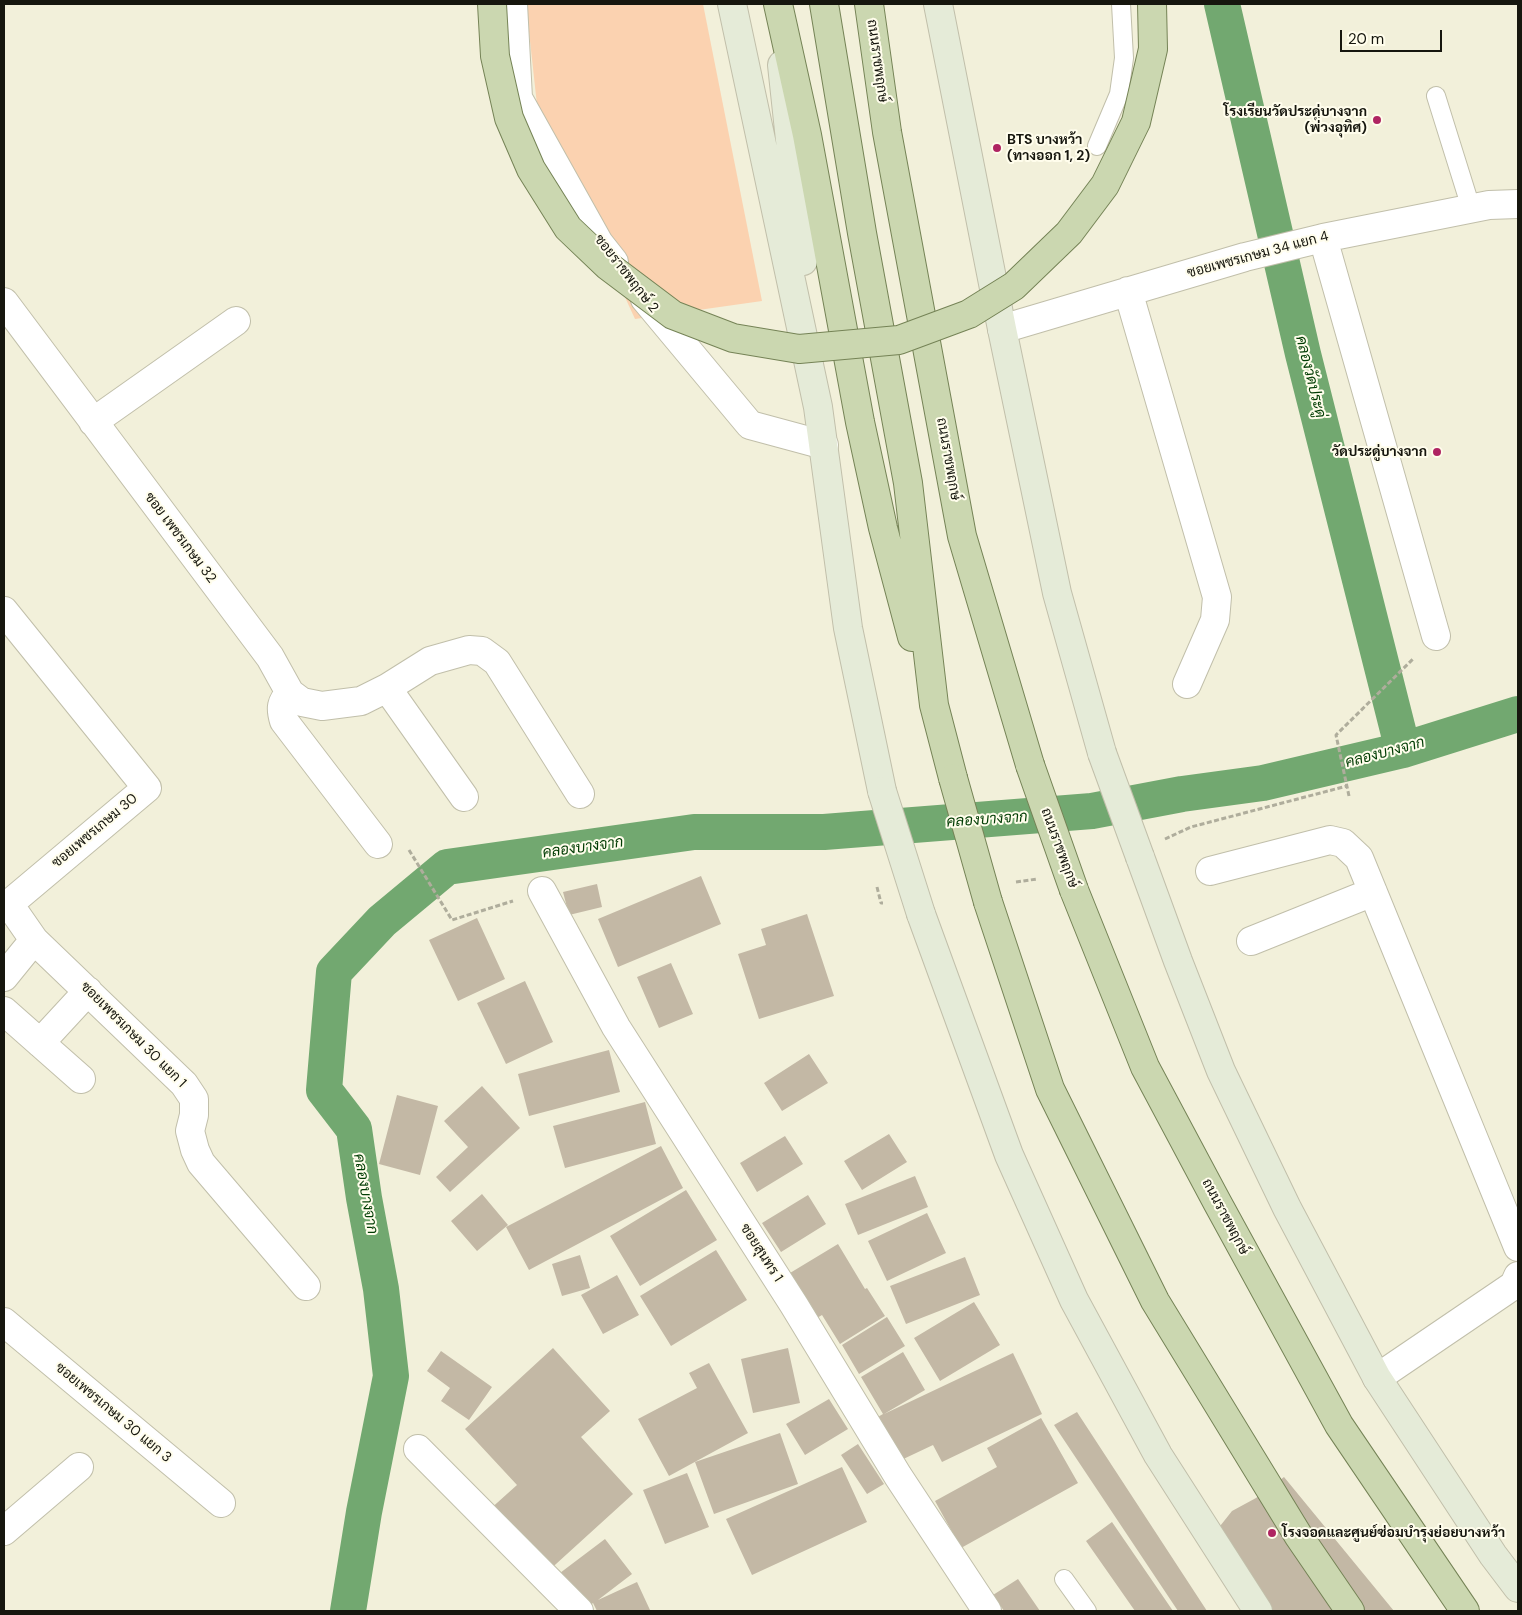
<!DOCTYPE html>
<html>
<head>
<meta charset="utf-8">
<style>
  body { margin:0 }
  #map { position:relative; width:1522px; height:1615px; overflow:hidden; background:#f2f0da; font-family:"DM Sans",sans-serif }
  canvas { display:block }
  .frame { position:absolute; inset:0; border:5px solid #16160e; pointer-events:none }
  .scale { position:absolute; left:1340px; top:30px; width:102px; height:22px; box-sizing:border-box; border:2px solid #16160e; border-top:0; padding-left:6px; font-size:15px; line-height:18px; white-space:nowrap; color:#16160e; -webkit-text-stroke:4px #fffdec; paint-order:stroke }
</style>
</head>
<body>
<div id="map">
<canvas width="1522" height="1615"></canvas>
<div class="frame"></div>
<div class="scale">20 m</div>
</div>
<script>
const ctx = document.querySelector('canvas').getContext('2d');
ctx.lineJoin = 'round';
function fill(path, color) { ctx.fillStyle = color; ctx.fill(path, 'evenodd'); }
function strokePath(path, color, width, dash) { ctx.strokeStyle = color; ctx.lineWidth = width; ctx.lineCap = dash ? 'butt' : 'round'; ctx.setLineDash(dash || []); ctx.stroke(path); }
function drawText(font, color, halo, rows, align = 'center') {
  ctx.font = font + ' "DM Sans",Sarabun,sans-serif'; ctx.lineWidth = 4; ctx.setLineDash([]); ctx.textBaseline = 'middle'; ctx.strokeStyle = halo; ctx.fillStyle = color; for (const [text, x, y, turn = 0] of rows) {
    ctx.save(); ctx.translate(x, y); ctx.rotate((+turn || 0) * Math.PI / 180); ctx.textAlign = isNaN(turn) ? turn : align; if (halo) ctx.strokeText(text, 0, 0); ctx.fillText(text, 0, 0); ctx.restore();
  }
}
const green = new Path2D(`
  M526,4H703L762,301L635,319L537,105Z`);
const canal = new Path2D(`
  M1222,4L1303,354L1403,750
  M348,1611L364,1512L391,1376L381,1289L364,1198L354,1129L324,1090L334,972L382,921L447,867L694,832H824L1092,811L1182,794L1263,783L1403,750L1518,714`);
const building = new Path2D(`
  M701,876L721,924L618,967L598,919Z
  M597,884L602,907L569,915L563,892Z
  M807,914L834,996L759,1019L738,954L766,945L761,929Z
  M477,918L505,979L458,1001L429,940Z
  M671,963L693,1014L659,1028L637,977Z
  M525,981L553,1042L506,1064L477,1003Z
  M609,1050L620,1092L529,1116L518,1074Z
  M809,1054L828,1083L782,1111L764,1083Z
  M482,1086L520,1128L450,1192L436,1177L468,1147L444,1121Z
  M397,1095L438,1106L420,1175L379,1164Z
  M645,1102L656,1144L565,1168L553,1126Z
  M889,1134L907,1162L862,1190L844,1161Z
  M785,1136L803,1164L757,1192L740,1163Z
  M661,1146L683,1188L529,1270L506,1227Z
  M915,1176L928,1207L858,1235L845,1204Z
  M686,1190L717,1240L640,1286L610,1236Z
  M482,1194L508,1225L477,1251L451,1221Z
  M808,1195L826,1224L781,1252L762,1223Z
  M927,1213L946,1253L887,1281L868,1241Z
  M838,1244L865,1289L867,1288L885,1316L840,1344L822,1315L817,1318L790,1273Z
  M716,1250L747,1300L671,1346L640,1296Z
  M580,1255L590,1288L562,1296L552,1264Z
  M965,1257L980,1295L906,1324L890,1286Z
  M617,1275L639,1315L603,1334L581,1295Z
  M974,1302L1000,1345L940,1381L914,1338Z
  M887,1317L905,1346L859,1374L842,1345Z
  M553,1348L610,1411L581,1437L633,1494L545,1574L488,1511L517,1485L465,1429Z
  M788,1348L800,1403L753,1413L741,1359Z
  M441,1351L492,1387L469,1420L441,1401L450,1388L427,1371Z
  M903,1352L925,1390L884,1414L1013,1353L1042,1414L942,1462L933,1445L897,1462L876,1418L883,1414L861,1377Z
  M709,1363L748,1433L669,1476L638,1419L697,1388L689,1373Z
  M829,1399L848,1429L805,1455L786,1424Z
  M1077,1412L1207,1611H1178L1054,1425Z
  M1041,1418L1078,1483L961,1548L935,1501L997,1467L987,1448Z
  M780,1433L798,1484L714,1514L695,1462Z
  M858,1444L884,1484L867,1494L841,1455Z
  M842,1467L867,1522L752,1575L726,1519Z
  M687,1473L709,1527L665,1544L643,1490Z
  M1284,1477L1394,1611H1259L1205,1545L1232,1511L1256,1498Z
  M1112,1522L1173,1611H1135L1086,1541Z
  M605,1539L632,1574L598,1600L637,1582L650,1610L647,1611H597L593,1603L587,1608L560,1573Z
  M1018,1579L1040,1611H1004L993,1595Z`);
const path = new Path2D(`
  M1349,796L1336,735L1414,658
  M1165,839L1191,827L1347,786
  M409,850L452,920L513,901
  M1016,882L1037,879
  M877,887L881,903H883`);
const service = new Path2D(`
  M1436,96L1471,208
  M1097,146L1119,94L1124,58L1121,4
  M1064,1579L1087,1611`);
const minor = new Path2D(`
  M513,4L518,98L599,243L614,262
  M1323,238L1436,636
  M1128,291L1217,597L1215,620L1187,684
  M645,299L750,425L824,445
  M4,302L270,657L290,693L302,702L322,706L361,701L387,688L430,661L469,650L482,651L497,662L580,794
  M1002,329L1245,257L1323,238L1489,205L1518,204
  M93,422L236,321
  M4,611L147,788L9,904L34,940L4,977
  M387,688L464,797
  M290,693C281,702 280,708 284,721L378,844
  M1210,871L1330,840L1343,843L1359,858L1518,1247
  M542,891L616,1027L794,1305L898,1476L987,1611
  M34,940L184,1084L194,1099V1115L190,1131L195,1150L201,1163L306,1286
  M1251,941L1373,892
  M4,1011L81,1079
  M40,1043L88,991
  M4,1322L221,1503
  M1377,1378L1514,1285L1518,1276
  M418,1449L579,1611
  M4,1531L79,1467`);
const secondary = new Path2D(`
  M732,4L818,407L848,628L882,791
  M938,4L1002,329L1057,593L1102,753
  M782,65L803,261
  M1140,857L1178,961L1221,1071L1287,1208L1377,1378L1493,1555L1518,1588
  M921,914L1009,1155L1074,1300L1158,1455L1258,1611`);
const primary = new Path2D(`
  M778,4L807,135L860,422L883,528L912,637
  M824,4L862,233L908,483L934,705L953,778
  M869,4L887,132L962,536L1030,765
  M1074,890L1145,1067L1217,1202L1339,1425L1465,1611
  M988,902L1050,1089L1155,1301L1298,1535L1350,1611`);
const secondaryBridge = new Path2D(`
  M1102,753L1140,857
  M882,791L921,914`);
const primaryBridge = new Path2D(`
  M492,4L495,56L509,118L531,169L568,228L608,266L673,315L733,338L799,349L899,340L969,314L1014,286L1069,233L1105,185L1136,122L1153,49L1152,4
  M1030,765L1074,890
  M953,778L988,902`);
const markers = [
  [1377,120,5,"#af2462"],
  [997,148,5,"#af2462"],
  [1437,452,5,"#af2462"],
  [1272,1533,5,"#af2462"]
];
const streetNames = [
  ["ถนนราชพฤกษ์",877,61,82],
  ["ซอยเพชรเกษม 34 แยก 4",1258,255,-15],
  ["ซอยราชพฤกษ์ 2",626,274,52],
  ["ถนนราชพฤกษ์",948,459,80],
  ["ซอย เพชรเกษม 32",180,538,53],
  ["ซอยเพชรเกษม 30",95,831,-40],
  ["ถนนราชพฤกษ์",1059,848,70],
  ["ซอยเพชรเกษม 30 แยก 1",133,1035,45],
  ["ถนนราชพฤกษ์",1225,1217,62],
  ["ซอยสุนทร 1",761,1253,57],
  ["ซอยเพชรเกษม 30 แยก 3",113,1413,40]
];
const poiNames = [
  ["โรงเรียนวัดประดู่บางจาก",1367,112],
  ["(พ่วงอุทิศ)",1367,128],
  ["BTS บางหว้า",1007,140,"left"],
  ["(ทางออก 1, 2)",1007,156,"left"],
  ["วัดประดู่บางจาก",1427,452],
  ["โรงจอดและศูนย์ซ่อมบำรุงย่อยบางหว้า",1282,1533,"left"]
];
const waterNames = [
  ["คลองวัดประดู่",1310,377,76],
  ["คลองบางจาก",1385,753,-15],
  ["คลองบางจาก",987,820,-4],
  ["คลองบางจาก",583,848,-8],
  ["คลองบางจาก",365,1194,80]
];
fill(green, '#fbd2b0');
strokePath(canal, '#72a870', 36);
fill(building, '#c3b8a5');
strokePath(service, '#c1bfaa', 20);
strokePath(minor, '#c1bfaa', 30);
strokePath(secondary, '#c1bfaa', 30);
strokePath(primary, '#758356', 30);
strokePath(path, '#afad9c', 3, [5, 2.5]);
strokePath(service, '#fff', 18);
strokePath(minor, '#fff', 28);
strokePath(secondary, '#e5ebd8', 28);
strokePath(primary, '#cbd7b0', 28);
strokePath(secondaryBridge, '#c1bfaa', 30, []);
strokePath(primaryBridge, '#758356', 30, []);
strokePath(secondaryBridge, '#e5ebd8', 28);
strokePath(primaryBridge, '#cbd7b0', 28);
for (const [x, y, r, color] of markers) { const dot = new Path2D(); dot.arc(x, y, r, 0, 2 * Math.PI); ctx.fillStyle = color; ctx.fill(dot); strokePath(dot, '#fffdec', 2); }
drawText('14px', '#16160e', '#fffdec', streetNames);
drawText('bold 14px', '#16160e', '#fffdec', poiNames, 'right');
drawText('italic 15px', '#003c03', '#fffdec', waterNames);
</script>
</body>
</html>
